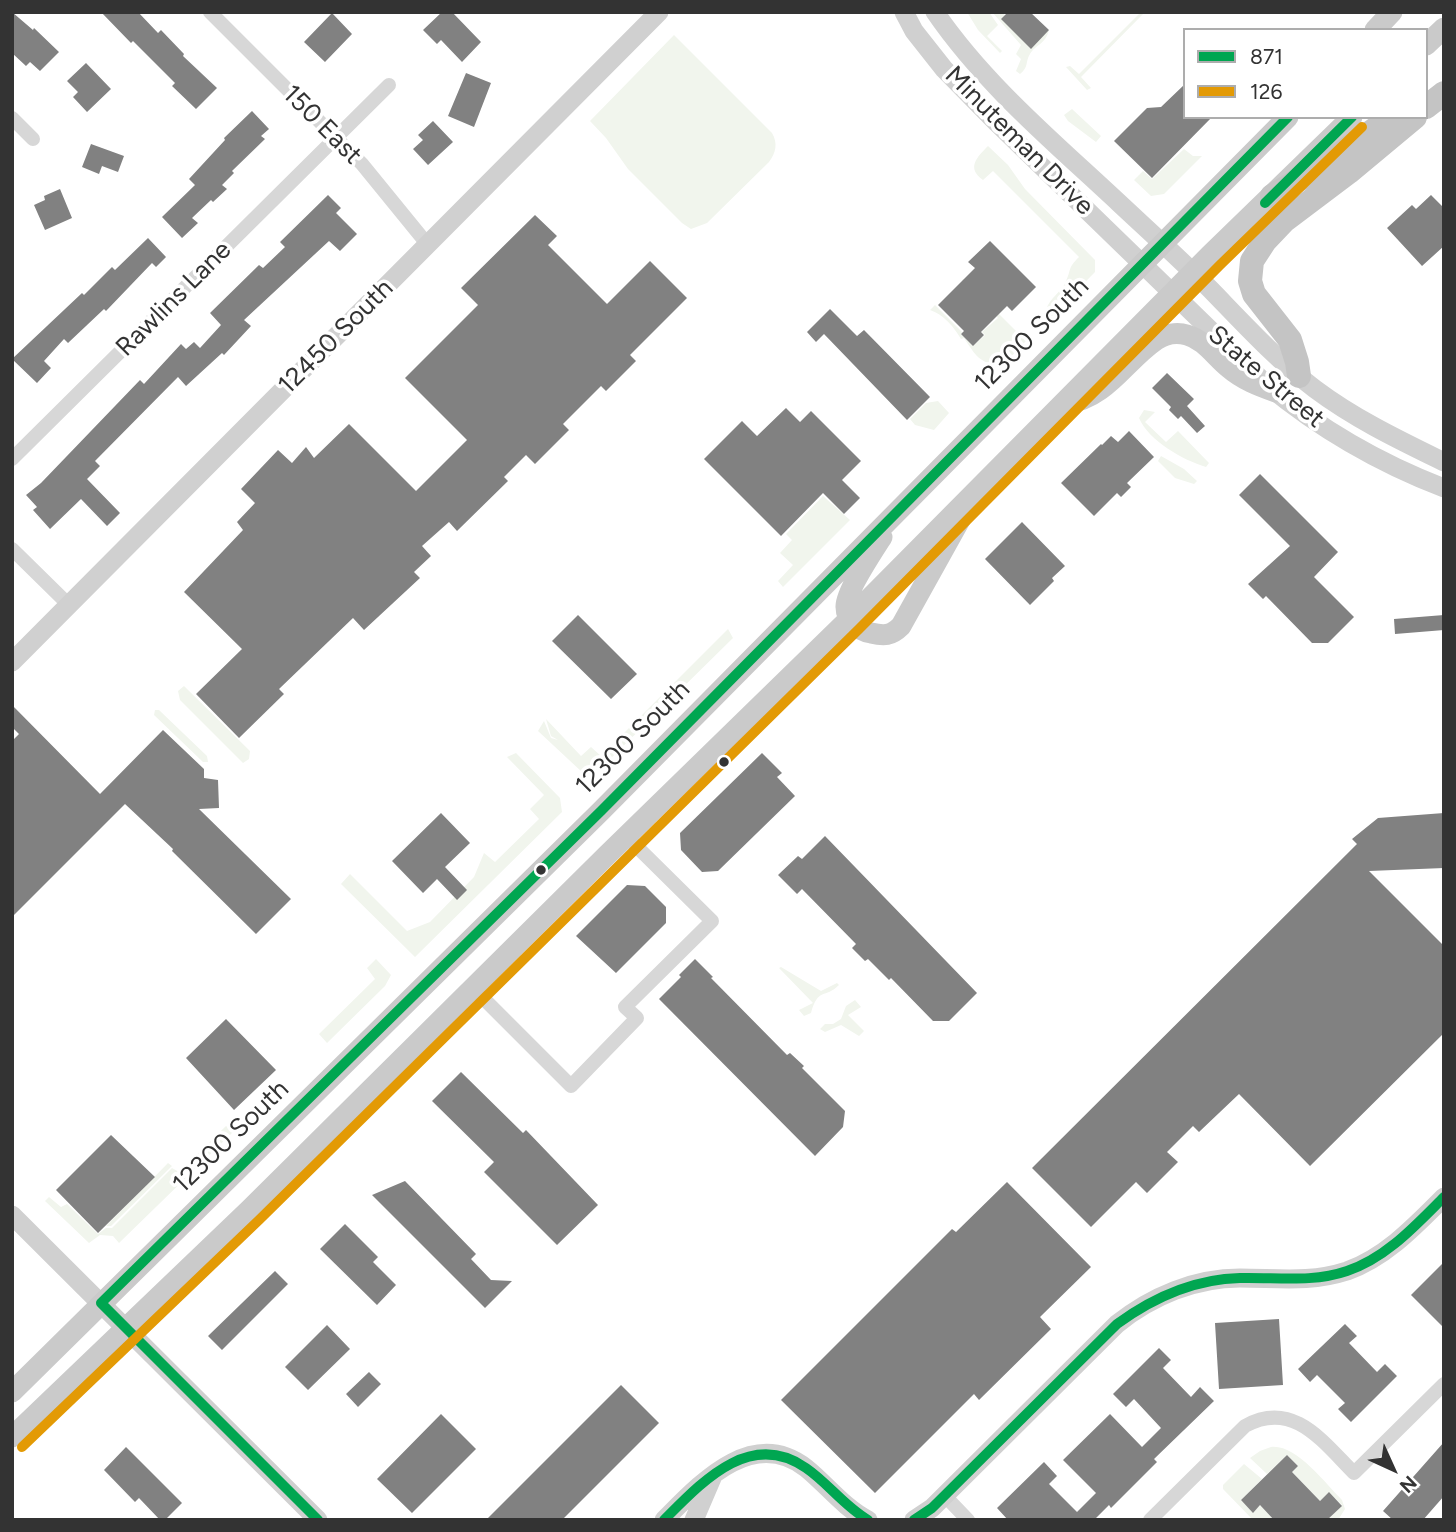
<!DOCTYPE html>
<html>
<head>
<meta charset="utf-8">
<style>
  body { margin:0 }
  #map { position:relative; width:1456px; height:1532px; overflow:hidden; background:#fff; font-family:Figtree,sans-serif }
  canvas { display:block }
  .frame { position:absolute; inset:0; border:14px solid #333; pointer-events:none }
  .legend { position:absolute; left:1183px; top:28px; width:245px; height:91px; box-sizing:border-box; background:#fff; border:2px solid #adadad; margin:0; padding:9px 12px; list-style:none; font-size:21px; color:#333 }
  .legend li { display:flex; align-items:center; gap:14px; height:35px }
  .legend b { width:35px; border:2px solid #adadad }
  .north { position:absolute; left:1358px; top:1434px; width:70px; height:70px; -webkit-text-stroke:5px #fff; paint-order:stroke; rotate:135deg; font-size:19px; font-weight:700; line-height:28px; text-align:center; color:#333 }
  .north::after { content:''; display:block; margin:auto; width:24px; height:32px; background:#333; clip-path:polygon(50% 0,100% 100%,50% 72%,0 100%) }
</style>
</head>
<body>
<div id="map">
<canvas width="1456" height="1532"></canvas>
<div class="frame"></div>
<ul class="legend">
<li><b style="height:9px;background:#00a651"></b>871</li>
<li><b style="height:9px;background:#e39a05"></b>126</li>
</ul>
<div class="north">N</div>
</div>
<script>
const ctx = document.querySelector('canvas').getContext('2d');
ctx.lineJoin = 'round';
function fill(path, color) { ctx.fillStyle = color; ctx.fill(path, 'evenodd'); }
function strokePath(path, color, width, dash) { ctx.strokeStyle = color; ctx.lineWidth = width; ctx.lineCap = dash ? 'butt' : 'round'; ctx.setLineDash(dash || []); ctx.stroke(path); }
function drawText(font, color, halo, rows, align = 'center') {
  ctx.font = font + ' Figtree,sans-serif'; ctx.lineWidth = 7; ctx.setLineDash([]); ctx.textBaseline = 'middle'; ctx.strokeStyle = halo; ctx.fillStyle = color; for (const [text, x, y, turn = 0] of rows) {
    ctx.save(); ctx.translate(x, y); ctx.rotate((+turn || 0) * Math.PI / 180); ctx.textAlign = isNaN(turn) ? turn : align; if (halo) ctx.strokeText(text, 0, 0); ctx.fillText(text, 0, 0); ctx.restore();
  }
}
const green = new Path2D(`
  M967,12H989L998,25L987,36L1002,51L1000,53L978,30Z
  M992,12H1002L1030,48L1049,30C1045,45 1036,44 1030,54C1025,62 1029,67 1020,74L1016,71L1021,59L1016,54L1021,45Z
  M1141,12H1145L1081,77L1091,88L1087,90L1066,67L1070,66L1079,74Z
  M674,35L772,133C778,143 776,153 769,162L707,223L691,229L682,223L628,169L606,138L590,121Z
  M1072,109L1101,136L1096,142L1068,121L1064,115Z
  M988,146L1008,165L1025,189L1095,260V272L1051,317L1046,310C1050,297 1061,293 1066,281C1072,268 1067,269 1079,257L993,171L983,180C966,168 977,157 988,146Z
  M1184,149L1193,156H1202L1164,194L1151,196L1134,180L1143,171L1152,179Z
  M964,279L1026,341L1000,368C977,359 978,359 964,338L961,339C954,327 943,314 930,310L935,305L962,332L961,334L973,346L985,335L982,332L998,318L962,280Z
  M938,401L949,413L934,430L915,425L910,419L926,403Z
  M1144,410L1155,412L1145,422L1166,442L1178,431L1209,463L1206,467C1183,460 1149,441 1139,418Z
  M1161,456L1184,469L1197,481L1194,484L1175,478L1158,461Z
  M823,496L850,520L783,587L778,581L793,565L780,553L792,540L786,534Z
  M728,629L733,638L604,765L595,763L601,767L593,774L583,773L538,731L544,721L551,738L558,740L551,736L546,719L581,756L591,747L601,756Z
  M184,686L250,751L249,759L243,763L180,700L178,691Z
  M155,710H159L207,756L208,762H203L154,715Z
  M516,753L560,798L562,812L415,957L341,884L350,874L407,931L430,922L474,877L484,853L495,862L539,819L530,809L544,795L507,757Z
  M376,959L391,975L385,986L327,1043L319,1034L375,979L367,968Z
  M781,967L821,991L837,983L839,985C825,999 818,987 811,1013L804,1016L799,1010L813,1003L779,968Z
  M855,1000L861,1007L848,1015L864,1031L859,1036L841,1025L825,1032L820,1029L825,1024H833L841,1019L846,1006Z
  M226,1126L233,1132L119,1243L113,1236L100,1235L89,1243L45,1201L49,1197L61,1207L67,1204L98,1234L106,1228H112L172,1168L179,1172Z
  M168,1163L172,1166L111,1226H106Z
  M1271,1447C1296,1444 1325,1483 1342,1500L1345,1509L1338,1520H1327L1342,1505L1329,1493L1320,1501L1292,1472L1298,1466L1287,1455L1267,1474L1250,1458L1260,1451Z
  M1244,1464L1262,1479L1241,1500L1253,1512L1260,1505L1274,1520H1253L1223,1489V1485Z`);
const building = new Path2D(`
  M12,12L33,30L34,28L59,52L40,71L30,62L26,66L12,53Z
  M101,12H138L158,33L161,30L184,54L183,56L217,88L196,109L172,86L175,83L133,41L131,43Z
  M442,12H452L481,42L462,62L441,40L437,44L423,30Z
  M1008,12H1030L1049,30L1031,49L1001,19Z
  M332,13L352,34L325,62L304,42Z
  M86,63L111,89L87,112L73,97L78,92L67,81Z
  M466,73L491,83L474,127L448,116Z
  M1185,84V117H1212L1152,178L1114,141L1147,108L1161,107Z
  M252,111L269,129L261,136L265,139L232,171L234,173L222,185L227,189L213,202L211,200L192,218L198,223L182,238L162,217L195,185L189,179L225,140L224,138Z
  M433,121L453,142L428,165L413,149L423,140L418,135Z
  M91,144L124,156L118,172L102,166L99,174L82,167Z
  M60,189L72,218L45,230L34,205L45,200L44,196Z
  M328,195L341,208L336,213L357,234L340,251L329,241L244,320L251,326L224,355L222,353L186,386L178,377L95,461L100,466L87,479L120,513L107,526L81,499L50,529L33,510L37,507L26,495L41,483L140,380L144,384L181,344L186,349L194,342L200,348L221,325L210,313L259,265L263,268L285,247L280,242Z
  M1431,195L1444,208V246L1422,266L1387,228L1412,205L1416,209Z
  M535,215L557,236L548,245L607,304L650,261L687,298L630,355L636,361L606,391L601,386L563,424L569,430L535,464L526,455L504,477L508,481L457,531L449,522L422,546L431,556L414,572L420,578L364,630L353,618L279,689L284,694L239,738L196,694L242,649L184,592L243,530L237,522L255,503L241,489L278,450L292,463L306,447L314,458L349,424L416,491L467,440L405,378L478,305L461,288Z
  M148,238L166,257L156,267L152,263L106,311L104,309L68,343L64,339L44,361L51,368L37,383L12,359L82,293L84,295L112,267L115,270Z
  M990,241L1036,287L1012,311L1007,306L981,332L984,335L973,346L961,334L964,331L938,305L975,268L968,262Z
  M830,309L857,336L864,330L930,397L907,420L824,334L816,342L807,332Z
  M1167,373L1194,399L1187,406L1205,426L1197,433L1181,416L1178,419L1169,410L1171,407L1152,388Z
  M786,408L800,422L811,411L861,461L842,480L860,498L844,514L823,493L781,536L704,459L742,421L757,436Z
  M1129,431L1154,457L1127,483L1131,487L1121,497L1117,493L1094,516L1061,483L1101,444L1102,445L1111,436L1118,442Z
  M1260,474L1338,552L1314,577L1354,617L1328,643H1312L1266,596L1263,599L1248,584L1290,546L1239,495Z
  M1022,522L1065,566L1052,578L1054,581L1030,605L985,559Z
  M578,615L637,674L611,699L552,641Z
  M1444,615V630L1395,634L1394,619Z
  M12,705L100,794L163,730L204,769V778L218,780L219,808L199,809L291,899L256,934L172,851L173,849L125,804L12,917V741L19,734L12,727Z
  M762,753L782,773L777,777L795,796L718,871L702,872L681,850L680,833Z
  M441,813L470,843L445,867L467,890L457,900L437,879L423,893L392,861Z
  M1444,813V868L1369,871L1444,946V1033L1310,1166L1239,1094L1199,1132L1193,1126L1167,1152L1178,1162L1147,1193L1136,1182L1091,1227L1032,1168L1357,844L1352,839L1378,818Z
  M825,836L977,993L949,1021H933L891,978L889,980L868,959L865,961L852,948L856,944L802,889L797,894L778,875L798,856L802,859Z
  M627,885L645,886L666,907V923L616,973L576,936Z
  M695,959L713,977L711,978L787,1055L790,1053L804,1066L802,1068L845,1111L843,1127L815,1156L659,999L681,977L679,975Z
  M226,1019L276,1070L234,1110L186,1058Z
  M461,1072L523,1133L526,1130L598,1205L557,1245L484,1172L494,1162L432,1101Z
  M111,1135L155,1177L98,1233L56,1190Z
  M405,1181L476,1254L471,1259L491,1280L512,1281L485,1308L372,1195Z
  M1007,1182L1091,1267L1040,1317L1051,1329L979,1400L974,1394L875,1493L781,1400L952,1229L956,1232Z
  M345,1224L378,1257L373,1262L396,1285L377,1305L320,1249Z
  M1444,1262V1328L1411,1295Z
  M275,1271L288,1284L222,1350L208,1336Z
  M1279,1319L1283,1385L1219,1389L1215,1323Z
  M1345,1324L1357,1336L1349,1343L1377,1372L1385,1364L1397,1376L1351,1422L1338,1409L1345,1403L1317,1375L1310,1382L1298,1369Z
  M327,1325L350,1349L308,1390L285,1367Z
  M1159,1348L1171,1360L1163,1368L1191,1397L1200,1387L1214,1401L1154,1459L1157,1462L1111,1508L1109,1505L1094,1520H1008L997,1508L1044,1462L1057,1476L1049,1484L1077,1512L1096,1493L1063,1460L1110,1414L1142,1447L1161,1428L1134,1399L1126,1407L1113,1394Z
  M369,1372L381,1384L358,1407L346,1394Z
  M621,1385L659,1423L562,1520H486Z
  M441,1414L476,1449L412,1513L377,1479Z
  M1444,1442V1496L1423,1520H1393L1383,1511Z
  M126,1447L182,1503L165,1520H160L139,1498L135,1502L104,1470Z
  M1287,1455L1298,1466L1292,1472L1320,1501L1329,1492L1342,1506L1327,1520H1274L1260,1505L1253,1513L1241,1500Z`);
const street = new Path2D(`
  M210,12L362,164L428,245
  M12,118L33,139
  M12,459L389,85
  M12,549L69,605
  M474,989L571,1086L637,1018L625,1007L712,921L626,836
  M945,1496L968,1520
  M1150,1520L1245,1426C1293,1399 1323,1442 1354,1473L1444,1384`);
const secondary = new Path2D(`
  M904,12L914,31L944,69L997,123L1267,385C1320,429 1379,463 1444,488
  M935,12C985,85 1055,143 1119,203C1150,232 1181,260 1211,290C1244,324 1277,360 1315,389C1355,419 1399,440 1444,462
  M12,662L659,12
  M12,1215L318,1520
  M664,1520C700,1484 752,1426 806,1468C826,1484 844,1508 868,1520
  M694,1520L712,1478
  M914,1520L932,1508L1117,1324C1152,1296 1195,1278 1240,1278C1278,1278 1310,1283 1347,1271C1386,1257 1415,1226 1444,1197`);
const primary = new Path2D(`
  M1375,30L1392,12
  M1426,45L1444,28
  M1066,404C1108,397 1124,362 1156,340C1165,334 1177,332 1187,335C1205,340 1215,357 1229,368C1243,380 1259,386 1276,392
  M882,537C873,551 845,593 846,607C846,620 859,631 871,633C884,636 891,636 901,626L965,511
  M12,1392L601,811L1288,117
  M12,1437L249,1210L607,855L849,619L1210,255L1352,117`);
const highway = new Path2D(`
  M1426,107L1444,93
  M1272,196L1331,160L1392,117
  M1299,376L1297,362L1290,340L1254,294L1250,281L1252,261L1265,241L1284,221L1349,172L1415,117`);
const bus1 = new Path2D(`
  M1265,203L1352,117
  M318,1520L101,1303L601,811L1288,117
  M664,1520C702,1482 750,1429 806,1468C828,1483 844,1506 868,1520
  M914,1520L932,1508L1117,1324C1154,1297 1194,1279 1240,1278C1276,1277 1312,1283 1347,1271C1386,1258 1415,1226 1444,1197`);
const bus2 = new Path2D(`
  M22,1447L259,1220L859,629L1220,265L1362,127`);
const markers = [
  [724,762,6,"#333"],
  [541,870,6,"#333"]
];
const streetNames = [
  ["150 East",322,125,45],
  ["Minuteman Drive",1019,141,45],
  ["Rawlins Lane",174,299,-45],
  ["12300 South",1032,335,-45],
  ["12450 South",336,337,-45],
  ["State Street",1266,377,40],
  ["12300 South",633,738,-45],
  ["12300 South",231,1137,-44]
];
fill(green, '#f1f5ed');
fill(building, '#818181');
strokePath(street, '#d7d7d7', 14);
strokePath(secondary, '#d0d0d0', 19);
strokePath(primary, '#cacaca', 21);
strokePath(highway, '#c4c4c4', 24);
strokePath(bus1, '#00a651', 10);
strokePath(bus2, '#e39a05', 10);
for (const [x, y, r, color] of markers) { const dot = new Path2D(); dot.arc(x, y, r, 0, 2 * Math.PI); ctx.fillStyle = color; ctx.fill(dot); strokePath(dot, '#fff', 2.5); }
drawText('26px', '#333', '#fff', streetNames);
</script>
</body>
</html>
